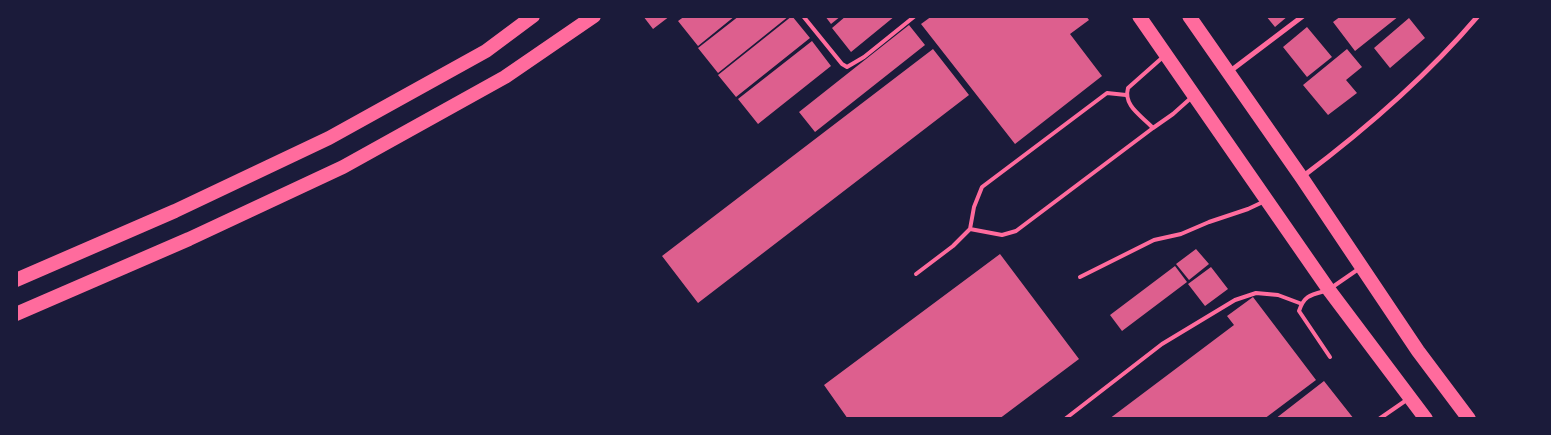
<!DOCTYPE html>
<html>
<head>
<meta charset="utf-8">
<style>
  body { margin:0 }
  #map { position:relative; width:1551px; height:435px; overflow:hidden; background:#1b1b3a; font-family:"Space Grotesk",sans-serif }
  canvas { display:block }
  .frame { position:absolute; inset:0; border:18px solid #1b1b3a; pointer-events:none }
</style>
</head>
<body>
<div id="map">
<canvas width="1551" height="435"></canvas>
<div class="frame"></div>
</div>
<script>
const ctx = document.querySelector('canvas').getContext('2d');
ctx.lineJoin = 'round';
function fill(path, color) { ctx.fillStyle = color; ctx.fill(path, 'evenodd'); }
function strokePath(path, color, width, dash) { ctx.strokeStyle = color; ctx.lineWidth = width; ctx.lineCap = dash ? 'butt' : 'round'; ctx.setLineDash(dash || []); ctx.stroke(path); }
const building = new Path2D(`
  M643,16H670L653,29Z
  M685,16H735L698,46L678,21Z
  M739,16H789L718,73L698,48Z
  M792,16L810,38L736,97L718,75Z
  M825,16H841L831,24Z
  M846,16H895L851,52L832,28Z
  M932,16H1086L1089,20L1070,34L1102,76L1015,144L921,24Z
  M1266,16H1288L1275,27Z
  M1341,16H1399L1355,51L1333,22Z
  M1409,18L1425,38L1390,68L1374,48Z
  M909,25L925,45L815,132L799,112Z
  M1307,27L1332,57L1307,77L1283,47Z
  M812,41L831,66L758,124L738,99Z
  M933,49L969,95L698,303L662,256Z
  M1347,49L1362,67L1346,80L1357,93L1328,115L1303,85Z
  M1196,249L1209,264L1189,280L1176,264Z
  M1000,254L1079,359L999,419H848L824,385Z
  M1175,266L1187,282L1122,331L1110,315Z
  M1211,267L1228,289L1205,306L1188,284Z
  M1253,297L1316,380L1264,419H1109L1234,325L1227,316Z
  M1324,381L1354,419H1275Z`);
const service = new Path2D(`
  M803,16L842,64L847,67L864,57L915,16
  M1163,57L1128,88C1123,106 1142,116 1153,128L1173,114L1192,97
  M970,229L974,207L982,187L1107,93L1126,95
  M916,274L953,246L970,229L1002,235L1016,231L1153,128
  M1080,277L1154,240L1181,234L1209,222L1248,209L1265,201
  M1331,288L1360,268
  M1325,291C1310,295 1304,296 1299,311L1330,357
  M1065,419L1162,344L1235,300L1256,293L1278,295L1302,304
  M1379,419L1408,399`);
const minor = new Path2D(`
  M1229,72L1303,16
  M1302,177C1366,129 1426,77 1478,16`);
const trunk = new Path2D(`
  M1139,16L1329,290L1426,419
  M1189,16L1302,178L1418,351L1469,419
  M16,280L175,211L329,138L486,51L533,16
  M16,314L189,239L343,167L505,77L594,16`);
fill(building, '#dd5f8e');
strokePath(service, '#ff6b9d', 4);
strokePath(minor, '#ff6b9d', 5);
strokePath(trunk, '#ff6b9d', 14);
</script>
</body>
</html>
